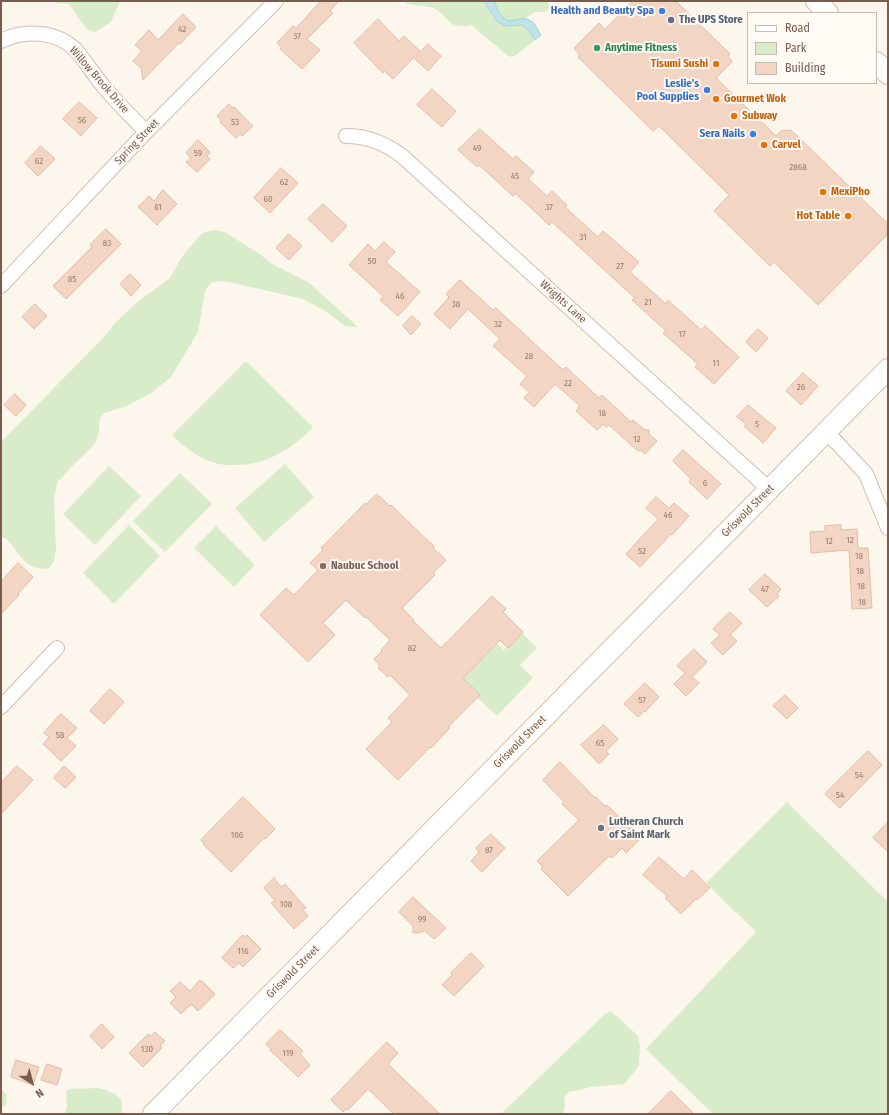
<!DOCTYPE html>
<html>
<head>
<meta charset="utf-8">
<style>
  body { margin:0 }
  #map { position:relative; width:889px; height:1115px; overflow:hidden; background:#fdf6ec; font-family:"Fira Sans Condensed",sans-serif }
  canvas { display:block }
  .frame { position:absolute; inset:0; border:2px solid #7a5c4d; pointer-events:none }
  .legend { position:absolute; left:747px; top:12px; width:130px; height:72px; box-sizing:border-box; background:#fffaf3; border:1px solid #cabbb1; margin:0; padding:5px 7px; list-style:none; font-size:12px; color:#7a5c4d }
  .legend li { display:flex; align-items:center; gap:8px; height:20px }
  .legend b { width:20px; border:1px solid #cabbb1 }
  .north { position:absolute; left:12px; top:1063px; width:40px; height:40px; -webkit-text-stroke:3px #fffaf3; paint-order:stroke; rotate:144deg; font-size:11px; font-weight:700; line-height:16px; text-align:center; color:#7a5c4d }
  .north::after { content:''; display:block; margin:auto; width:14px; height:18px; background:#7a5c4d; clip-path:polygon(50% 0,100% 100%,50% 72%,0 100%) }
</style>
</head>
<body>
<div id="map">
<canvas width="889" height="1115"></canvas>
<div class="frame"></div>
<ul class="legend">
<li><b style="height:5px;background:#fff"></b>Road</li>
<li><b style="height:11px;background:#d8ecc9"></b>Park</li>
<li><b style="height:11px;background:#f3d5c3"></b>Building</li>
</ul>
<div class="north">N</div>
</div>
<script>
const ctx = document.querySelector('canvas').getContext('2d');
ctx.lineJoin = 'round';
function fill(path, color) { ctx.fillStyle = color; ctx.fill(path, 'evenodd'); }
function strokePath(path, color, width, dash) { ctx.strokeStyle = color; ctx.lineWidth = width; ctx.lineCap = dash ? 'butt' : 'round'; ctx.setLineDash(dash || []); ctx.stroke(path); }
function drawText(font, color, halo, rows, align = 'center') {
  ctx.font = font + ' "Fira Sans Condensed",sans-serif'; ctx.lineWidth = 4; ctx.setLineDash([]); ctx.textBaseline = 'middle'; ctx.strokeStyle = halo; ctx.fillStyle = color; for (const [text, x, y, turn = 0] of rows) {
    ctx.save(); ctx.translate(x, y); ctx.rotate((+turn || 0) * Math.PI / 180); ctx.textAlign = isNaN(turn) ? turn : align; if (halo) ctx.strokeText(text, 0, 0); ctx.fillText(text, 0, 0); ctx.restore();
  }
}
const green = new Path2D(`
  M55,1H120L111,22L95,32C95,32 89,30 89,30C84,28 74,10 69,4L56,3Z
  M403,1H484L492,16L504,26L523,25L530,32L535,40L516,55L511,57L507,55L471,25C445,31 449,12 430,7C421,5 411,7 403,1Z
  M494,1H548L549,7L548,10L545,12H535L525,18L508,21L502,18L499,13Z
  M215,230L225,232L261,255L272,264L308,282L357,326L356,327L345,326L327,312L303,299L233,283L219,281L211,283L205,291L198,332L171,377L151,393L127,406L104,413L99,421V433L94,445L70,468L57,483L54,499L56,549L54,562L48,569C24,569 20,554 6,538H1V442L103,338L115,323L140,300L170,278L182,257L200,235L205,232Z
  M246,361L313,427C292,449 265,466 234,465C229,465 224,465 219,464C200,459 186,449 172,435Z
  M285,464L314,497L264,542L235,508Z
  M109,466L141,496L95,545L63,514Z
  M180,473L212,504L165,552L133,521Z
  M129,525L160,556L114,604L83,573Z
  M216,526L255,565L234,587L194,548Z
  M521,632L537,648L520,665L533,678L497,716L460,681L496,643L504,650Z
  M787,802L888,902V1114H713L646,1049L756,932L706,883Z
  M611,1011L638,1036L640,1046L639,1066L624,1084L591,1087L569,1092L564,1098L565,1107L563,1114H501L606,1013Z
  M98,1088C113,1092 127,1096 121,1114H65L67,1107L66,1091L69,1089Z
  M1,1089L7,1095L6,1105L1,1108Z`);
const water = new Path2D(`
  M484,1H494C498,10 499,16 508,21L525,18L533,22L541,35L535,40L530,32L523,25L504,26L496,20Z`);
const building = new Path2D(`
  M321,1H339L330,11L333,13L307,39L320,50L302,69L280,49L282,48L277,43L293,26L296,28Z
  M633,1H676L730,54L728,56L732,62L716,78L776,136L781,131L791,130L888,224L886,227L888,230L886,236L818,305L774,262L770,266L714,211L729,195L659,126L653,131L578,57L580,55L574,48L599,23L605,29Z
  M183,14L196,27L180,44L179,43L143,80L141,68L133,61L142,51L135,45L149,30L158,40Z
  M378,19L399,41L404,36L420,51L393,79L384,71L383,73L354,43Z
  M428,44L441,56L428,71L415,59Z
  M432,89L456,111L442,127L417,105Z
  M79,102L97,118L81,136L63,119Z
  M229,104L233,108L234,107L253,126L242,136L240,134L236,138L220,122L221,120L217,116Z
  M480,129L513,159L516,156L534,172L528,179L547,196L552,191L567,205L565,207L598,237L603,231L639,262L630,272L666,304L668,300L701,330L705,326L739,357L714,384L695,367L698,364L663,333L666,331L632,300L635,298L552,222L549,225L515,193L513,196L479,165L477,167L458,150Z
  M198,140L210,152L207,156L210,159L197,172L186,162L191,158L186,153Z
  M41,146L55,159L38,176L25,163Z
  M281,168L298,183L270,213L254,198Z
  M163,190L177,204L157,225L138,207L149,196L154,201Z
  M323,204L347,226L332,242L308,219Z
  M106,229L121,244L66,299L53,286L92,247L90,245Z
  M289,234L302,246L289,260L276,248Z
  M384,242L395,252L386,262L420,292L398,316L380,300L383,296L349,265L368,244L375,251Z
  M130,274L141,285L131,296L120,284Z
  M460,280L493,310L496,308L563,370L566,367L599,398L602,395L631,422L633,420L645,430H649V434L657,441L645,454L640,450L638,451L609,425L607,427L603,424L597,430L576,411L580,406L555,384L534,407L524,398L529,392L520,384L527,376L493,346L500,339L468,309L450,329L434,314L449,297L446,294Z
  M35,304L47,316L34,329L22,317Z
  M412,316L421,324L411,335L403,326Z
  M758,329L768,338L756,352L746,342Z
  M803,373L818,386L801,405L786,391Z
  M15,394L26,405L16,416L4,405Z
  M748,405L776,428L763,443L744,426L746,424L737,417Z
  M683,450L721,484L707,499L689,482L691,479L673,461Z
  M377,494L390,506L391,505L422,535L434,546L433,548L446,560L433,573L435,575L402,608L414,620L413,621L441,648L492,596L506,609L503,612L523,632L508,648L500,640L463,678L480,695L448,727L450,728L431,748L430,747L398,780L366,749L392,722L388,718L410,695L390,675L388,677L378,668L380,666L374,659L382,651L381,650L390,640L366,617L365,618L346,600L323,623L335,635L308,662L260,615L286,588L294,595L318,570L310,563L323,550L321,548L365,503L366,504Z
  M656,497L669,508L674,503L689,516L672,535L671,534L640,567L626,554L658,519L646,508Z
  M841,525V530L857,529L858,548H868L872,608L852,609L849,550L811,553L810,532L825,531V526Z
  M18,563L33,577L18,594L19,595L1,614V582Z
  M765,574L781,589L777,594L779,596L767,607L749,590Z
  M730,612L742,623L730,635L737,641L723,655L711,643L720,635L713,629Z
  M694,649L707,662L692,677L699,683L686,696L674,684L685,673L677,666Z
  M645,683L659,697L645,712L644,711L638,717L624,704Z
  M110,689L124,702L104,724L90,711Z
  M785,695L798,708L787,719L773,706Z
  M61,714L77,728L67,738L76,746L61,761L43,744L49,737L44,733Z
  M604,725L618,739L606,751L609,754L599,764L581,745Z
  M868,751L882,765L840,808L825,794Z
  M560,762L595,798L596,797L605,806L607,805L641,838L626,853L622,848L612,858L609,856L568,896L541,869L543,867L537,861L579,820L562,804L564,802L543,780Z
  M17,766L33,780L1,814V783Z
  M64,766L76,777L65,788L54,778Z
  M243,797L275,829L265,839L264,838L231,872L203,844L204,843L201,840Z
  M888,822V852L873,838Z
  M491,834L505,848L482,872L471,861L479,852L476,848Z
  M659,857L684,879L692,870L710,888L697,900L696,899L681,914L665,898L667,896L643,875Z
  M274,878L281,887L285,884L306,908L303,910L308,916L294,929L271,903L275,901L264,888Z
  M413,897L446,928L434,939L424,930L423,932L413,933V926L399,912Z
  M243,935L245,937L247,935L261,949L243,967L239,963L233,968L222,958Z
  M471,953L484,966L454,996L442,985L452,975L451,973Z
  M200,980L201,982L202,981L215,994L198,1011L191,1004L181,1014L170,1003L176,997L170,991L180,982L190,991Z
  M102,1024L114,1037L102,1049L90,1036Z
  M280,1030L303,1051L300,1054L310,1065L298,1077L270,1050L271,1049L266,1044Z
  M155,1032L165,1041L160,1046L162,1048L143,1067L129,1053L148,1034L151,1036Z
  M387,1042L398,1053L388,1064L440,1114H394L368,1089L348,1110L346,1109L343,1112L331,1100Z
  M16,1060L39,1067L33,1085L11,1077Z
  M47,1064L62,1069L57,1085L41,1080Z
  M671,1091L694,1114H648Z`);
const minor = new Path2D(`
  M1,41C24,29 57,31 76,50C86,62 94,75 104,87C117,103 132,117 146,132
  M346,136C368,136 385,143 402,156L769,489
  M1,286L146,132L276,1
  M826,431L866,474L888,528
  M1,707L57,648`);
const secondary = new Path2D(`
  M816,1L828,13
  M876,62L888,74
  M153,1114L888,369`);
const markers = [
  [662,11,4,"#3f7fe0"],
  [671,20,4,"#5c6f8a"],
  [597,48,4,"#2e9e5b"],
  [716,64,4,"#e8710a"],
  [707,90,4,"#3f7fe0"],
  [716,99,4,"#e8710a"],
  [734,116,4,"#e8710a"],
  [753,134,4,"#3f7fe0"],
  [764,145,4,"#e8710a"],
  [823,192,4,"#e8710a"],
  [848,216,4,"#e8710a"],
  [323,566,4,"#8d6e63"],
  [601,828,4,"#6b7280"]
];
const numberNames = [
  ["42",182,29],
  ["37",297,36],
  ["56",82,120],
  ["53",235,122],
  ["49",477,148],
  ["59",198,153],
  ["62",39,161],
  ["2868",798,167],
  ["45",515,176],
  ["62",284,182],
  ["60",268,199],
  ["61",158,207],
  ["37",549,207],
  ["31",583,237],
  ["83",107,243],
  ["50",372,261],
  ["27",620,266],
  ["85",72,279],
  ["46",400,296],
  ["21",648,302],
  ["38",456,304],
  ["32",498,324],
  ["17",682,334],
  ["28",529,356],
  ["11",716,363],
  ["22",568,383],
  ["26",801,387],
  ["18",602,413],
  ["5",757,424],
  ["12",637,439],
  ["6",705,483],
  ["46",668,515],
  ["12",850,540],
  ["12",829,541],
  ["52",642,551],
  ["18",859,556],
  ["18",860,571],
  ["18",861,586],
  ["47",765,589],
  ["18",862,602],
  ["82",412,648],
  ["57",642,700],
  ["58",60,735],
  ["65",600,743],
  ["54",859,775],
  ["54",840,795],
  ["106",237,835],
  ["87",489,850],
  ["108",286,904],
  ["99",422,919],
  ["116",243,951],
  ["130",147,1049],
  ["119",288,1053]
];
const shopNames = [
  ["Health and Beauty Spa",654,11],
  ["Leslie's",699,84],
  ["Pool Supplies",699,97],
  ["Sera Nails",745,134]
];
const serviceNames = [
  ["The UPS Store",679,20]
];
const leisureNames = [
  ["Anytime Fitness",605,48]
];
const foodNames = [
  ["Tisumi Sushi",708,64,"right"],
  ["Gourmet Wok",724,99],
  ["Subway",742,116],
  ["Carvel",772,145],
  ["MexiPho",831,192],
  ["Hot Table",840,216,"right"]
];
const streetNames = [
  ["Willow Brook Drive",99,80,49],
  ["Spring Street",137,142,-46],
  ["Wrights Lane",563,302,42],
  ["Griswold Street",748,511,-45],
  ["Griswold Street",520,742,-45],
  ["Griswold Street",293,972,-45]
];
const educationNames = [
  ["Naubuc School",331,566]
];
const worshipNames = [
  ["Lutheran Church",609,822],
  ["of Saint Mark",609,835]
];
fill(green, '#d8ecc9');
fill(water, '#bfe3e8');
strokePath(water, '#a5d3da', 1);
fill(building, '#f3d5c3');
strokePath(building, '#e6bba3', 1);
strokePath(minor, '#d1beb0', 16);
strokePath(secondary, '#d6c0b0', 22);
strokePath(minor, '#fff', 14);
strokePath(secondary, '#fff', 20);
for (const [x, y, r, color] of markers) { const dot = new Path2D(); dot.arc(x, y, r, 0, 2 * Math.PI); ctx.fillStyle = color; ctx.fill(dot); strokePath(dot, '#fffaf3', 1.5); }
drawText('9px', '#987a6a', null, numberNames);
drawText('bold 11px', '#366cbe', '#fffaf3', shopNames, 'right');
drawText('bold 11px', '#4e5e75', '#fffaf3', serviceNames, 'left');
drawText('bold 11px', '#27864d', '#fffaf3', leisureNames, 'left');
drawText('bold 11px', '#c56008', '#fffaf3', foodNames, 'left');
drawText('11px', '#7a5c4d', '#fffaf3', streetNames);
drawText('bold 11px', '#785e54', '#fffaf3', educationNames, 'left');
drawText('bold 11px', '#5b616d', '#fffaf3', worshipNames, 'left');
</script>
</body>
</html>
